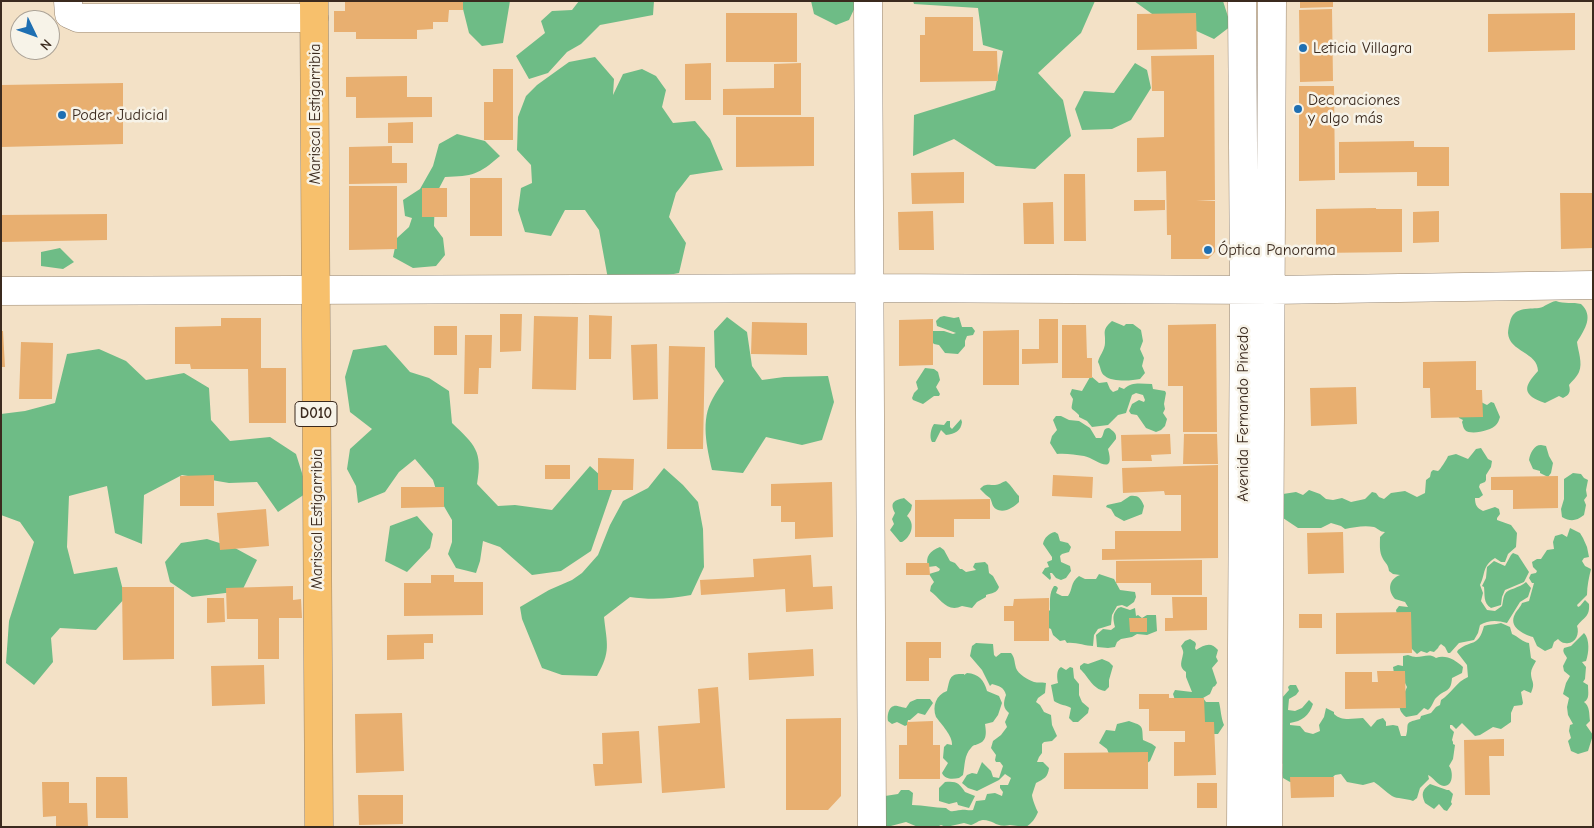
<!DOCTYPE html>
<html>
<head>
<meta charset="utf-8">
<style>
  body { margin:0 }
  #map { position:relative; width:1594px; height:828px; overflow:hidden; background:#f3e1c6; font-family:"Comic Neue",sans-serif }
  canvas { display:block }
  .frame { position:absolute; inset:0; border:2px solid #3b2a1e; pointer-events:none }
  .north { position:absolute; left:10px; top:10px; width:50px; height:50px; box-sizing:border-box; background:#f7f3e8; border:1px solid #aca397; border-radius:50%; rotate:132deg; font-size:14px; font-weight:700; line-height:20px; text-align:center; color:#3b2a1e }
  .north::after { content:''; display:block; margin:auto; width:18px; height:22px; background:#1f6fb2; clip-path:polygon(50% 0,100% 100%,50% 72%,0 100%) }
</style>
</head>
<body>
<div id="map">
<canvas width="1594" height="828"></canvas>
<div class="frame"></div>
<div class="north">N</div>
</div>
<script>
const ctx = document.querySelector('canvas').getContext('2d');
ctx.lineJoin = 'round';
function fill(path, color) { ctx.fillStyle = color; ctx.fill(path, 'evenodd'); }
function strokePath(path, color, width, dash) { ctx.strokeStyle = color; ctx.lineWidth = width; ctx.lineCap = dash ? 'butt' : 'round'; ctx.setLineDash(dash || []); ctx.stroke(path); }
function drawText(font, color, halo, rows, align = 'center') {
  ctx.font = font + ' "Comic Neue",sans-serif'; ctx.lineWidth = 5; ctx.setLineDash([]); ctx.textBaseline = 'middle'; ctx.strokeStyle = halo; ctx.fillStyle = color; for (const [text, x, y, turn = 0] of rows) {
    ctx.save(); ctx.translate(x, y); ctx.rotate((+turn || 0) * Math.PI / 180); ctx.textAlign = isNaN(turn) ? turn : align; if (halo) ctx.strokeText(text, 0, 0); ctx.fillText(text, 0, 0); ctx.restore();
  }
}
const forest = new Path2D(`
  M461,1H510L503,43L482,46L469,33Z
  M579,1H654L653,15L600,25L581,44L567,52L548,73L529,79L516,56L545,33L541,21L552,11L572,10Z
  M811,1H858L849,20L836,25L814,14Z
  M913,1H1095L1081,33L1038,73L1063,100L1071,136L1035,169L996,166L954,139L913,156L914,115L995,90L1003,51L983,45L978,8L914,4Z
  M1134,1H1223L1231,26L1214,39L1190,28L1166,24Z
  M595,57L614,79L613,95L623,74L642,69L656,76L666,90L662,107L673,123L695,121L710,139L723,170L690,175L676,193L669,217L686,243L679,273L647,279H608L599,230L585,210H565L551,236L525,232L518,210L521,188L532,183L531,165L517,150L518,117L526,96L537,85L569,62Z
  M1135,63L1147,70L1151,88L1131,120L1112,129L1082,130L1075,109L1084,91L1114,93Z
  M457,134L485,141L500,156C478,175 473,176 445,177L435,196L434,226L443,238L445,255L436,266L413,268L393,257L397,238L409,227L412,218L405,216L403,200L420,189L433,166L439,144Z
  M60,248L74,262L63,269L41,266V252Z
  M1556,301C1564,304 1573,302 1581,304C1594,316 1585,329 1577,342C1578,351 1583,363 1579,372C1577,377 1572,381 1569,385C1571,392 1569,395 1563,398L1559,396L1545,403C1522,395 1523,387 1538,371C1538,352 1509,352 1508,333C1508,330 1509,325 1510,322C1513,307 1528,309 1539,308C1545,307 1549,302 1556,301Z
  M944,316L954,318L959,317L962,327H972L975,331L973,335L967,336L965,341V346L958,354L945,353L939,345L934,344L930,340V335L933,331H944L953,334L956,333L937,326L936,321L940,317Z
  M727,317L747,332L752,366L762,380L784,377L828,376L834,402L822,440L802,445L766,437L743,473L712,470C707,447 700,420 713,398C716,392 720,387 724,381L715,367L714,331Z
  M1112,321L1124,326L1126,324H1133L1141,330L1143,341L1140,349L1144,358L1142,366L1145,373L1140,379C1131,381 1112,382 1105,376C1100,373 1101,367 1098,362C1099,356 1105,350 1105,343C1106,332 1101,331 1112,321Z
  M386,345L410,372L429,378L449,391L452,423C475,445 483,451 477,484L498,506L515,505L552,510L590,466L613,487L591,551L561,571L532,575L500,547L483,541L480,561L476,573L456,568L448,554L452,542V520L438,496L433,480L415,459L399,472L385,492L358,503L356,486L347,469L350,449L372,429L350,412L345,377L353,350Z
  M99,349L126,361L146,380L184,373L209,388L211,420L230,441L270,437L296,454L308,492L278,512L257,482L229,483L182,475L144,495L142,544L115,533L107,486L69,496L67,547L74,574L117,567L125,598L96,630L60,628L51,638L53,662L34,685L6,663L9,621L34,542L20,522L1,515V414L25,411L55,403L67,354Z
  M925,368L934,369L938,372L940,380L936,387L940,394L939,396H934L923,404L913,400L912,398L914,393L918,389L916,382Z
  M1090,377H1092L1099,383L1107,382L1110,389L1113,392L1118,390L1119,387L1124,389C1132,381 1142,384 1152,384L1153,389L1165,391L1166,393L1164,404L1165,409L1163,413L1167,419L1165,426L1161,430L1156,432L1146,428L1137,415L1131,414L1129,411L1132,404L1139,400L1144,402L1145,400L1143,395L1136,393L1132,395L1126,413L1118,415L1108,425L1092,427L1087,421L1079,417V415C1070,406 1071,412 1073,399L1070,394L1072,389L1082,391Z
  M1481,402L1487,405L1491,402L1494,403L1500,417C1499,420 1498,423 1496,425C1492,430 1471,436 1465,430C1463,428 1463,425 1462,422L1463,420L1459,418L1458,413Z
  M1056,416H1061L1069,420L1079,421L1090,428L1096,438H1101C1105,434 1102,428 1109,428C1113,431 1117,433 1116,439L1108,449C1116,478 1095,458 1084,456C1075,455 1066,453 1057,454L1050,443L1052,436L1057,430L1053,420Z
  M961,419L962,422C961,431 955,434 946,435L941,430L935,442H932C929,437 931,428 934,424L944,425L947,421H950V427L952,429Z
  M1541,445L1546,446L1549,456L1553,463L1551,473L1548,477L1540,473V471L1533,469L1529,460C1530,453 1534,445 1541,445Z
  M1481,448L1488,459L1492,461L1491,467L1486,475V480L1485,482L1480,484L1479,487L1483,495L1479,498H1475C1475,505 1477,508 1483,511L1495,507L1499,509L1500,514L1497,518V520L1511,525L1517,533L1516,547L1508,554L1505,562H1501L1495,558C1482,566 1486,573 1480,585L1483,593L1481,601L1487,610L1495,611L1502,606C1503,603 1503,597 1505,594C1507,589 1520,588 1526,582L1531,588L1528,597L1520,602L1507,623C1497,620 1488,620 1480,625L1478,633L1474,640L1459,643L1450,653H1448L1445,647L1441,644L1439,646L1438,648L1434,652L1430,651L1427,653L1421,651L1417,654L1411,648L1397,615L1396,610L1399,606L1408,607L1405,602L1395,599C1387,590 1389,579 1400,575L1393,574L1389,571C1388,564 1386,564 1383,559C1379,552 1380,545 1380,537L1385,532C1380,532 1379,529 1374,527C1365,525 1354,527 1345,529L1341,526L1331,523L1321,528H1298L1280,516L1283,494L1296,492L1303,495L1309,490L1320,494L1326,499L1333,500L1342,498L1351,502L1365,499L1372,492L1376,493L1379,497L1384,499L1391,493L1405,491L1417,497L1425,493L1426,480L1430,477L1431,472L1433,470L1438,471C1440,470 1447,459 1448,456L1456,454L1468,459L1476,449Z
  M664,468L683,485L698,502L703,529L704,567L691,595C671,599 650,600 630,597L604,617C607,645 611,651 597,676L562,675L542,668L522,619L520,607L549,590L572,580L582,573L598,555L610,525L623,501L648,488Z
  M1573,473L1581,474L1584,478L1588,480L1586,490L1587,496L1584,500L1586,505L1584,515C1576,521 1571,522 1562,517L1561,509L1564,499V479Z
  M1006,481C1012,486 1014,491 1019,496V502C1014,507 1004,514 996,509C992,507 992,501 990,498L986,495L980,489C985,483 988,485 995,485C999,485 1002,482 1006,481Z
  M1130,496C1138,495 1141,498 1144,506L1142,514L1124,521L1115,516L1111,509L1106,507L1107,505L1121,502Z
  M904,498L912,505L911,510L907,516C916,524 911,537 902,542H900L890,530L894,524L892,519L895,513C889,502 895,500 904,498Z
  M417,516L433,534L430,548L407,572L385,561L390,526Z
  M1570,528L1580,533L1583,538L1587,547L1589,557L1584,558L1582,561L1585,566L1591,569C1589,577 1587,586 1587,595L1577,605L1578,607L1580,606L1585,600L1589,604C1590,617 1584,617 1577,626C1580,634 1575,645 1565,643C1562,643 1560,641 1558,639L1554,642L1552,648L1545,651L1537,646L1533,637C1523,634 1508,627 1515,614C1517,610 1520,608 1522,603L1529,601L1534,583H1532L1529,578L1531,574L1536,573L1537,571L1533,567L1532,562L1537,559H1541L1547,550L1554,549L1553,542L1555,536L1562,534L1567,537Z
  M1055,532L1058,534L1060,541L1068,543L1071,547L1069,552L1062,554L1060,556L1061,562L1070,566L1071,571L1066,578L1061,580L1056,578L1052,573H1050L1051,578L1050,580L1042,573L1045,568L1049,567L1047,562L1052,560V557L1043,544C1044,538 1049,533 1055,532Z
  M207,539L235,548L257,560L242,591L192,597L170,582L165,562L181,543Z
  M940,547L944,550L950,561L955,563L960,569H962L966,572L976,570L973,567L975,563L985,562L988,565L989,573L993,576L999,587C997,593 992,593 986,595V597L977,602L972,608L962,606C947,613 941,599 930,591L931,586L934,582L929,574L939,571L940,569L936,566L928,567C925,556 930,551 940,547Z
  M1513,553L1518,555L1529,572L1524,582L1505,590L1502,597L1501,605L1491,608C1483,603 1485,595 1484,587L1482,586L1486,578L1487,567L1494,561L1505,566L1511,555Z
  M1099,574L1114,579L1120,590L1135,592L1136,597L1134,602L1127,607L1122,605L1117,606L1112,615L1111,625L1098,629L1094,635L1093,646C1085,646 1076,642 1067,643L1065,640L1060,641L1053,635L1051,629L1044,626L1046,614L1050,610C1050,602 1049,593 1054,586H1056L1058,588L1056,593L1062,596H1068C1073,589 1070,583 1079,576L1085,579H1096Z
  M1121,607L1130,610L1135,608L1136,616L1138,615L1142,618L1147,615H1156L1157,631L1147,635L1137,634L1132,637L1121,639L1117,642L1115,647L1108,648L1097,647L1096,635L1103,629L1111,630L1115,627C1113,619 1112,614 1118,608Z
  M1501,623L1510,627L1512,634C1519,637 1522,642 1529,643L1531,658L1536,661C1534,665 1531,669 1531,673C1531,682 1536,682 1531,693L1524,690L1521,692L1523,703L1522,705L1514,706L1511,713V722L1501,729L1493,727L1480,735L1475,736L1462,723L1456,729L1452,725H1450V728L1454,732L1452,740L1453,742V744L1455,745L1453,759L1449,766C1453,770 1454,786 1444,786C1438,786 1433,777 1428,775L1429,779L1420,788L1417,798L1413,801C1406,798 1397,799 1392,796C1386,792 1380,786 1374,782L1363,785L1347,782L1341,774L1335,775L1330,780L1290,782L1283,778L1282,773L1283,764L1277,762L1282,746L1281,699L1289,690L1288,687L1290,685H1296L1299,691L1296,695L1289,699L1288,710L1295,711L1302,708L1309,700L1313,704C1309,716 1302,721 1290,723V725L1300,726L1305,732L1313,734L1320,731L1319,725L1324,717L1326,708L1334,712V714C1342,722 1354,718 1363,718L1371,727L1377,720L1383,718L1386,722V726L1393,725L1398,726L1401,736H1406C1410,724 1402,723 1420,719L1421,716L1431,713L1436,707L1440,705L1441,700C1451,694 1456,682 1468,677L1467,665L1457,652L1458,650C1472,639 1478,648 1484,626C1489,624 1495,625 1501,623Z
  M1584,633C1590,639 1589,653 1586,661L1582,662L1586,667L1585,679L1583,682L1588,685C1588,692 1590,699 1584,702C1590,706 1589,714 1590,721L1586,725L1593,735L1588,751L1578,754L1571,751L1568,741L1571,738L1569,731L1570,725L1573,724L1568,715L1567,707L1569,698L1563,694L1566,683L1570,676L1564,671L1563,666L1567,658C1565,654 1562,652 1564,648L1571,646Z
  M1190,639L1195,642L1196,644L1195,648L1196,650C1204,645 1211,641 1218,650L1216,657L1218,661L1212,668L1217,683L1215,686L1213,687L1210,694L1203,698L1206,702H1219C1221,710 1221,718 1224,725L1218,734H1212L1175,700L1173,694L1175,690L1192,692L1186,677V672C1178,667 1182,661 1183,654C1184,652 1182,648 1181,646L1185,641Z
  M976,643L993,644L994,655L996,657L1001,653H1011C1015,658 1014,661 1016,668C1018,674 1028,680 1034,682C1038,683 1041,682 1046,683L1045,693L1038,698L1036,702L1040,705L1044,712L1051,715L1052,725L1057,736L1052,741L1044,742L1042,744V753L1039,757L1037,762H1043L1049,768C1048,777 1044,779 1036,783L1032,795C1032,798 1036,809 1038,812C1035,819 1032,823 1026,827L1010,825C996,828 994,820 983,820C979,820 975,824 971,825L964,823L946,827L941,825L937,827H918L906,822L887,827L885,825V796L898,794L901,790H909L913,793L912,805C924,805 934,808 946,808C952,814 954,810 961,810C965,809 968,811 973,810L976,801L985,800L987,794L995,793L1002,796L1003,792L1000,788V785H1008L1011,778L1005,774L999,780L977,791L968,788L962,783L967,775L972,773L977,774L982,762L991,771L993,777L999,778L1003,766L1000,762H996L995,760L996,755L991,748L993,741L1001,735L1007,727L1005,722L1009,713C1003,708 1003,703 1006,695C1004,687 999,686 992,684L990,686L982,670L970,656L972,646Z
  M1408,655C1411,656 1414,657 1416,657C1424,657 1429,653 1436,658C1445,654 1456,660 1463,667L1462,673L1452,678C1451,693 1445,689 1437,697C1433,700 1433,706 1428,710L1424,708L1417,715L1406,717C1394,707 1402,700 1407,687L1405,683L1394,673L1393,667L1398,665L1403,666V656Z
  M1102,659L1109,662L1113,666L1109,680V687L1105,691C1092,689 1089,677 1080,669V666L1084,663L1088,664Z
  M1061,667L1066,670L1070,667L1073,668L1074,678L1079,684V695L1082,702L1089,708L1088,713L1078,722H1073L1069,718L1071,708C1067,705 1059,705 1054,701L1051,685L1058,683C1057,678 1056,670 1061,667Z
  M967,673C979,674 984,680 987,691L999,696L1002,703L998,715L993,722L985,724C986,731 988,741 978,744C974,746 974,744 971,748C964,755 965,766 963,775L959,778C953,779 945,780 942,773L948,763L943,758L944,747L947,744L952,745C953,736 941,724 936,717C932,706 936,695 947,691C950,679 949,673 964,674V675Z
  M917,699H930L933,703L925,715L918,713L910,720H908L907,725L905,726L897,722L892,724L888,721C887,717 888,707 894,706C896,705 903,708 906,708L910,702Z
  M1129,721C1144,726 1142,726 1143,740L1152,744L1156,747L1150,761L1143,766L1109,754L1107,749L1099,743L1106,730L1115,731L1117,724Z
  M945,782C957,781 959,783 965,792L975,796L969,808L958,805L957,802L949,804L939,801V788Z
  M1430,784L1447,790H1449L1453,794L1451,802L1452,804L1447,811L1444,810L1439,804L1434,809L1425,803C1421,794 1422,790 1430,784Z`);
const building = new Path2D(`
  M345,1H463V10H449L448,22H433V29L417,30V39H356V32H334V11H345Z
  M1300,1H1333V7L1300,8Z
  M1332,9L1333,81L1300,82L1299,10Z
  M726,13H797V62H726Z
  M1196,13L1197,49L1137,50V14Z
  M1575,13V50L1488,52V14Z
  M925,17H973V51H997L998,81L920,82V35H925Z
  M1214,55L1215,200H1196L1215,201V252L1208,259H1171V235H1167L1166,171L1137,172V138L1164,137V91H1152L1151,56Z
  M711,63V100H685V64Z
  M801,63V115H723V89L774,88V64Z
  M493,69H513V140H484V102H493Z
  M407,76V97H432V117L356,118V97H346V77Z
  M123,83V144L1,147V85Z
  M1299,86H1334L1335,180L1299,181Z
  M736,117H814V166L736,167Z
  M413,122V143H388V123Z
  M1414,141V147H1449V186H1417V172L1339,173V142Z
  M392,146V163H407V183L349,184V147Z
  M964,172V203L912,204L911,173Z
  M1064,174H1085L1086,241H1064Z
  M470,178H502V236H470Z
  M349,186H397V249L349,250Z
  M422,188H447V217H422Z
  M1560,193H1593V248L1561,249Z
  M1134,200H1165V210L1134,211Z
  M1053,202L1054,244H1024L1023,203Z
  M1376,208V209H1402V252L1316,253V209Z
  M933,211L934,250H899L898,212Z
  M1439,211V242L1413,243V212Z
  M107,214V240L1,242V215Z
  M500,314H522L521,351L500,352Z
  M589,315L612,316L611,359H589Z
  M534,316L578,317L576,390L532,389Z
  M221,318H261V368H286V423H249L248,369H191L190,364H175V327L221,326Z
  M933,319V365L899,366V320Z
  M1039,319H1058V363L1022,364V349H1039Z
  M752,322L807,323V355L751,354Z
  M1216,324L1217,432H1183V386H1168V325Z
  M1062,325H1086L1087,358H1092V378H1062Z
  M434,326H457V355H434Z
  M1019,330V385H983V331Z
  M1,331H3L5,367H1Z
  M465,335H492L491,368H479L478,394H464Z
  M21,342L53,343L52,399H19Z
  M657,344L658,399L633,400L631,345Z
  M669,346L705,347L703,449H667Z
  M1476,361V390H1482L1483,417L1431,418L1430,388H1423V362Z
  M1356,387L1357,424L1311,426L1310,388Z
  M1170,434L1171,454L1151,455L1152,461H1122L1121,435Z
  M1184,434H1217L1218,464H1183Z
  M598,458L634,459L633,490H598Z
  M545,465H570V479H545Z
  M1218,465V558L1102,560V549H1115V531H1181V495H1165L1164,491L1123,493L1122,468Z
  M214,475V506H180V476Z
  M1053,475L1093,477L1092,498L1052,496Z
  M1558,476V508L1513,509V490H1491V477Z
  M832,482L833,537L795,539V522H781V506H771V484Z
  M401,487H444V507L401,508Z
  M990,499V519H954V537H915V500Z
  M266,509L269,546L220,550L217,513Z
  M1343,532L1344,573L1308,574L1307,533Z
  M811,555L813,587L832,586L833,609L786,612L785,589L701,595L700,580L754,577L753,559Z
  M1202,560V595H1151V583H1116V561Z
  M906,563H929L930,575H906Z
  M431,575H454V582H483V615L404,616V583H431Z
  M293,586V600L301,599L302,618H279V659H258V619H227L226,588Z
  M122,587H174V659L123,660Z
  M1172,597H1207V630L1165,631V618H1173Z
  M207,598H224L225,622L207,623Z
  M1049,598V641H1014V621H1004V606H1013L1014,599Z
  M1411,612L1412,653L1336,654V613Z
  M1299,614H1322V628H1299Z
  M1129,618H1147V632H1130Z
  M433,634V643H424V659L387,660V635Z
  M906,642H941V658H929V681H906Z
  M813,649L814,676L749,680L748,653Z
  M264,665L265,704L212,706L211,666Z
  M1377,671H1405L1406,708L1345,709V672H1372V682H1378Z
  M718,687L725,788L662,793L658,726L700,723L698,689Z
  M1139,694H1169V698H1204L1205,722H1214L1216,775L1174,776V742H1185V731H1149V709H1139Z
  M402,713L404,771L356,773L355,714Z
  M841,718V796L828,810H786V719Z
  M933,721V745H940V779H899V745H907V722Z
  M639,731L642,783L595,786L593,764H603L602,733Z
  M1504,739V756H1489L1490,795H1465L1464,740Z
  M1148,752V789H1064V753Z
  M96,777H127L128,818H96Z
  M1290,777H1334V797L1291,798Z
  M42,782H69V803H87L88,827H56V816L43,817Z
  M1197,783H1217V808H1197Z
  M358,795H403V824L359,825Z`);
const minor = new Path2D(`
  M68,1L69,14L78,18H314
  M868,1L872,827
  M1,291L869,288L1271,290L1593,285
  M1241,827L1244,289L1242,1
  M1268,827L1272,1`);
const major = new Path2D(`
  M314,1L319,827`);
const markers = [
  [1303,48,5,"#1f6fb2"],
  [1298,109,5,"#1f6fb2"],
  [62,115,5,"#1f6fb2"],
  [1208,250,5,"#1f6fb2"]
];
const shields = [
  [316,414,42]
];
const shieldNames = [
  ["D010",316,414]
];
const poiNames = [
  ["Leticia Villagra",1313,48],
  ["Decoraciones",1308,100],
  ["y algo más",1308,118],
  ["Poder Judicial",72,115],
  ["Óptica Panorama",1218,250]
];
const streetNames = [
  ["Mariscal Estigarribia",315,114,-90],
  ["Avenida Fernando Pinedo",1243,414,-90],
  ["Mariscal Estigarribia",317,519,-90]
];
fill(forest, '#6ebc86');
fill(building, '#e8af70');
strokePath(minor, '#978672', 29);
strokePath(major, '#978672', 29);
strokePath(minor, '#fff', 28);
strokePath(major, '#f7c06c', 28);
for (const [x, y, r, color] of markers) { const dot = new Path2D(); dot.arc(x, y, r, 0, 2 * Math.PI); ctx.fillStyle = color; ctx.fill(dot); strokePath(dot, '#f7f3e8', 2); }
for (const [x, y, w] of shields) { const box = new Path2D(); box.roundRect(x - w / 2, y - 12.5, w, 25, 4); ctx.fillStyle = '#f7f3e8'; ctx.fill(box); strokePath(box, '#3b2a1e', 1); }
drawText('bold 15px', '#3b2a1e', null, shieldNames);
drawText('16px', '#3b2a1e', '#f7f3e8', poiNames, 'left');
drawText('16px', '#3b2a1e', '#f7f3e8', streetNames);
</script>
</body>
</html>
